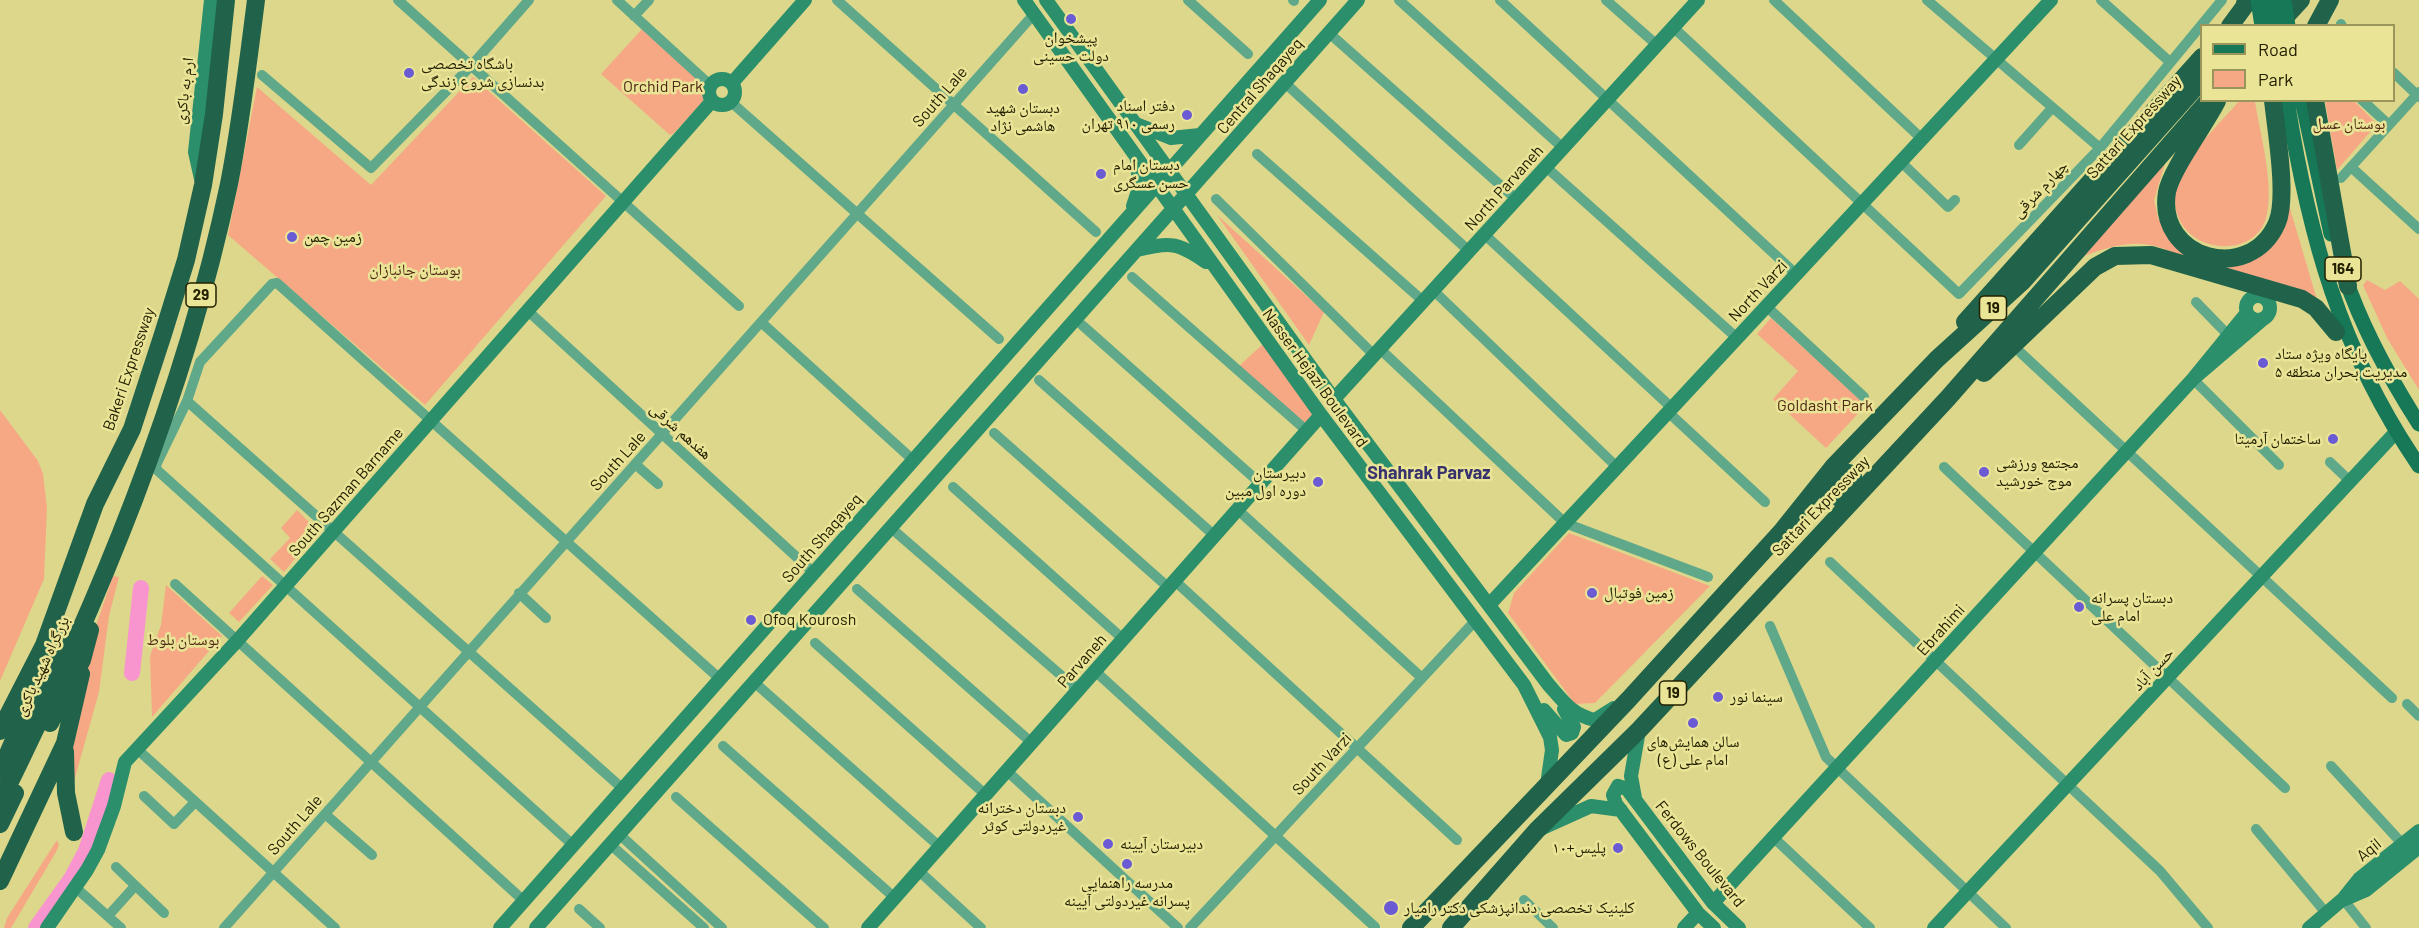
<!DOCTYPE html>
<html>
<head>
<meta charset="utf-8">
<style>
  body { margin:0 }
  #map { position:relative; width:2419px; height:928px; overflow:hidden; background:#dcd78b; font-family:Barlow,sans-serif }
  canvas { display:block }
  .legend { position:absolute; left:2200px; top:24px; width:195px; height:78px; box-sizing:border-box; background:#eae497; border:2px solid #9a965b; margin:0; padding:8px 10px; list-style:none; font-size:18px; color:#232001 }
  .legend li { display:flex; align-items:center; gap:12px; height:30px }
  .legend b { width:30px; border:2px solid #9a965b }
</style>
</head>
<body>
<div id="map">
<canvas width="2419" height="928"></canvas>
<ul class="legend">
<li><b style="height:8px;background:#167857"></b>Road</li>
<li><b style="height:16px;background:#f6a885"></b>Park</li>
</ul>
</div>
<script>
const ctx = document.querySelector('canvas').getContext('2d');
ctx.lineJoin = 'round';
function fill(path, color) { ctx.fillStyle = color; ctx.fill(path, 'evenodd'); }
function strokePath(path, color, width, dash) { ctx.strokeStyle = color; ctx.lineWidth = width; ctx.lineCap = dash ? 'butt' : 'round'; ctx.setLineDash(dash || []); ctx.stroke(path); }
function drawText(font, color, halo, rows, align = 'center') {
  ctx.font = font + ' Barlow,"Noto Naskh Arabic",sans-serif'; ctx.lineWidth = 5; ctx.setLineDash([]); ctx.textBaseline = 'middle'; ctx.strokeStyle = halo; ctx.fillStyle = color; for (const [text, x, y, turn = 0] of rows) {
    ctx.save(); ctx.translate(x, y); ctx.rotate((+turn || 0) * Math.PI / 180); ctx.textAlign = isNaN(turn) ? turn : align; if (halo) ctx.strokeText(text, 0, 0); ctx.fillText(text, 0, 0); ctx.restore();
  }
}
const green = new Path2D(`
  M643,28L706,86L705,99L674,133L670,135L601,74Z
  M473,77L606,196L425,405L228,235L257,87L371,185Z
  M2239,101H2255C2260,134 2275,186 2266,218C2252,267 2160,250 2177,184C2185,155 2220,124 2239,101Z
  M2325,101H2354L2377,124L2337,170Z
  M2166,160L2154,200L2158,218L2166,230L2245,262L2286,195L2318,303L2186,260C2149,236 2121,242 2082,257Z
  M1217,215L1324,312L1309,345Z
  M2367,280L2385,290L2400,281L2419,299V390L2387,338L2363,285Z
  M1771,318L1866,405L1826,448L1773,399L1798,371L1757,334Z
  M1264,343L1317,412L1303,426L1238,367Z
  M0,410L38,461L43,474L47,508L44,579L0,681Z
  M297,510L318,531L284,572L270,559L290,538L281,528Z
  M1569,533L1710,586L1595,703L1575,704L1508,613L1514,593Z
  M113,576L119,577L109,616L99,692L73,785L67,745L92,637Z
  M262,576L273,585L239,622L229,613Z
  M166,585L222,636L152,717L150,656L161,625Z
  M57,840L59,845L56,852L11,928H4L7,918Z`);
const river = new Path2D(`
  M132,673L141,588
  M36,928L71,879L86,851L109,780`);
const street = new Path2D(`
  M398,0L739,306
  M617,0L710,85
  M837,0L1096,232
  M1188,0L1248,54
  M1293,0L1294,1
  M1399,0L1563,148
  M1500,0L1796,274
  M1606,0L1657,45
  M1774,0L1922,139
  M1927,0L2100,148
  M2101,0L2170,62
  M634,16L649,0
  M2341,24L2342,26
  M1673,27L1959,294L2100,148L2222,0
  M1329,33L1516,199
  M2394,73L2419,97
  M262,75L371,168L471,66L529,0
  M1285,83L1469,251
  M2362,100L2389,125
  M731,102L999,339
  M2019,145L2052,108
  M1257,154L1423,301
  M1901,162L1948,207L1955,200
  M1546,167L1737,338
  M2351,167L2419,229
  M2341,178L2419,92
  M1216,199L1374,355
  M1484,234L1672,408
  M1132,277L1307,431
  M1433,290L1617,467
  M2196,302L2229,336
  M1766,306L1864,397
  M528,311L814,573
  M761,322L913,460
  M1082,325L1261,484
  M1380,349L1565,523L1708,577
  M2021,353L2392,698
  M2193,379L2279,465
  M1039,380L1215,536
  M187,401L623,789
  M1668,412L1765,502
  M994,433L1169,588
  M2330,462L2350,481
  M635,464L658,484
  M1944,467L2285,788
  M953,487L1123,639
  M1238,510L1422,678
  M891,528L1078,690
  M1830,562L2160,871L2208,928
  M1175,581L1457,840
  M175,584L524,901
  M857,589L1032,743
  M519,593L546,618
  M1770,626L1826,757L2006,928
  M815,643L986,795
  M1095,671L1375,927
  M754,682L940,847
  M2407,704L2419,716
  M723,746L895,898
  M137,749L335,928
  M2331,766L2408,850
  M1007,771L1178,928
  M144,796L174,824L195,802
  M676,797L824,928
  M325,814L372,855
  M2256,829L2326,913
  M620,835L722,928
  M1773,837L1870,928
  M573,845L157,470L156,465L187,401L200,362L272,284L277,283L720,679
  M611,845L704,928
  M116,867L164,913
  M919,871L981,928
  M75,887L121,928
  M2343,899L2366,928
  M1524,900L1553,928
  M579,909L600,928
  M108,916L135,886
  M224,928L1034,14
  M1190,928L1475,621`);
const secondary = new Path2D(`
  M1024,0L1321,415L1524,685L1550,737L1552,750L1547,785
  M1046,0L1334,399L1548,684C1563,701 1572,715 1595,720L1614,708
  M709 92a13 13 0 1 1 26 0a13 13 0 1 1-26 0Z
  M732,83L805,0
  M1136,124L1171,138L1200,135
  M201,179L195,152L211,0
  M1133,206L1139,188L1137,158
  M1137,250C1170,242 1178,242 1206,262
  M2246 308a12 12 0 1 1 24 0a12 12 0 1 1-24 0Z
  M2246,314L2193,379L2262,320
  M1334,399L1698,0
  M1489,605L2051,0
  M1544,710L1566,735L1572,733L1574,727L1564,709
  M1635,798L1631,776L1639,730
  M1540,829L1591,806L1621,810
  M2345,899L2366,890L2419,847
  M1713,903L2193,379
  M47,928L87,870L98,850L114,806L125,762L237,641L712,101
  M500,928L1320,0
  M536,928L1358,0
  M868,928L1321,415
  M1684,928L1698,913
  M1714,928L1698,913L1616,804L1613,795L1618,786L1627,789L1713,903L1739,928
  M1934,928L2396,432
  M2309,928L2343,899L2359,879L2419,831`);
const primary = new Path2D(`
  M2287,100C2309,237 2340,350 2419,466
  M2302,100L2331,234
  M2345,277C2363,330 2389,377 2419,424`);
const highway = new Path2D(`
  M2230,26L2244,7L2246,0
  M2277,26L2301,0
  M2316,26L2330,0
  M2315,100L2348,286
  M2217,101C2205,125 2171,170 2167,192C2156,260 2250,285 2277,223C2288,198 2276,130 2273,100
  M1965,322L2202,57
  M1984,373L2095,267L2115,256L2151,255L2302,299L2316,308L2336,332
  M1823,490L1833,480L1849,473L1853,476V485L1841,500
  M50,723L82,660L90,630
  M0,731L44,645L95,504L132,429L163,334L186,260L203,185L214,114L226,0
  M65,751L66,793L74,832
  M0,772L59,637
  M0,802C97,606 184,398 229,184C241,123 248,62 256,0
  M0,824L15,793
  M0,881L65,743L81,674
  M1411,928L1629,699L1781,532L1833,467L1937,359L2023,281L2202,80
  M1451,928L1537,830L1639,730L1948,398L2209,100`);
const primaryBridge = new Path2D(`
  M2258,0L2262,26
  M2270,0L2274,26
  M2284,0L2288,26`);
const markers = [
  [1071,19,6,"#6a5ad4"],
  [409,73,6,"#6a5ad4"],
  [1023,89,6,"#6a5ad4"],
  [1187,115,6,"#6a5ad4"],
  [1101,174,6,"#6a5ad4"],
  [292,237,6,"#6a5ad4"],
  [2263,363,6,"#6a5ad4"],
  [2333,439,6,"#6a5ad4"],
  [1984,472,6,"#6a5ad4"],
  [1318,482,6,"#6a5ad4"],
  [1592,593,6,"#6a5ad4"],
  [2079,607,6,"#6a5ad4"],
  [751,620,6,"#6a5ad4"],
  [1718,697,6,"#6a5ad4"],
  [1693,723,6,"#6a5ad4"],
  [1078,817,6,"#6a5ad4"],
  [1108,844,6,"#6a5ad4"],
  [1618,848,6,"#6a5ad4"],
  [1127,864,6,"#6a5ad4"],
  [1391,908,8,"#6a5ad4"]
];
const shields = [
  [2343,269,36],
  [201,295,30],
  [1993,308,27],
  [1673,693,27]
];
const shieldNames = [
  ["164",2343,269],
  ["29",201,295],
  ["19",1993,308],
  ["19",1673,693]
];
const poiNames = [
  ["پیشخوان",1071,38,"center"],
  ["دولت حسینی",1071,56,"center"],
  ["باشگاه تخصصی",421,64],
  ["بدنسازی شروع زندگی",421,82],
  ["دفتر اسناد",1175,106,"right"],
  ["رسمی ۹۱۰ تهران",1175,124,"right"],
  ["دبستان شهید",1023,108,"center"],
  ["هاشمی نژاد",1023,126,"center"],
  ["دبستان امام",1113,165],
  ["حسن عسگری",1113,183],
  ["زمین چمن",304,237],
  ["پایگاه ویژه ستاد",2275,354],
  ["مدیریت بحران منطقه ۵",2275,372],
  ["ساختمان آرمیتا",2321,439,"right"],
  ["مجتمع ورزشی",1996,463],
  ["موج خورشید",1996,481],
  ["دبیرستان",1306,473,"right"],
  ["دوره اول مبین",1306,491,"right"],
  ["زمین فوتبال",1604,593],
  ["دبستان پسرانه",2091,598],
  ["امام علی",2091,616],
  ["Ofoq Kourosh",763,620],
  ["سینما نور",1730,697],
  ["سالن همایش‌های",1693,742,"center"],
  ["امام علی (ع)",1693,760,"center"],
  ["دبستان دخترانه",1066,808,"right"],
  ["غیردولتی کوثر",1066,826,"right"],
  ["دبیرستان آیینه",1120,844],
  ["پلیس+١٠",1606,848,"right"],
  ["مدرسه راهنمایی",1127,883,"center"],
  ["پسرانه غیردولتی آیینه",1127,901,"center"],
  ["کلینیک تخصصی دندانپزشکی دکتر رامیار",1404,908]
];
const streetNames = [
  ["Central Shaqayeq",1260,86,-49],
  ["ارم به باکری",184,91,-83],
  ["South Lale",940,97,-49],
  ["Sattari Expressway",2134,127,-48],
  ["North Parvaneh",1504,188,-48],
  ["چهارم شرقی",2040,189,-46],
  ["North Varzi",1758,291,-47],
  ["Bakeri Expressway",129,369,-71],
  ["Nasser Hejazi Boulevard",1315,378,54],
  ["هفدهم شرقی",681,431,42],
  ["South Lale",618,461,-48],
  ["South Sazman Barname",346,492,-49],
  ["Sattari Expressway",1821,506,-46],
  ["South Shaqayeq",822,538,-49],
  ["Ebrahimi",1941,630,-48],
  ["Parvaneh",1082,661,-49],
  ["بزرگراه شهید باکری",42,666,-65],
  ["حسن آباد",2153,669,-47],
  ["South Varzi",1322,764,-47],
  ["South Lale",295,825,-49],
  ["Aqil",2369,850,-39],
  ["Ferdows Boulevard",1700,854,51]
];
const parkNames = [
  ["Orchid Park",663,87],
  ["بوستان عسل",2349,124],
  ["بوستان جانبازان",415,270],
  ["Goldasht Park",1825,406],
  ["بوستان بلوط",183,640]
];
const neighbourhoodNames = [
  ["Shahrak Parvaz",1429,473]
];
fill(green, '#f6a885');
strokePath(river, '#f894ce', 16);
strokePath(street, '#5fa98a', 10);
strokePath(secondary, '#2a8f6a', 14);
strokePath(primary, '#167857', 15);
strokePath(highway, '#20634a', 18);
strokePath(primaryBridge, '#167857', 15);
for (const [x, y, r, color] of markers) { const dot = new Path2D(); dot.arc(x, y, r, 0, 2 * Math.PI); ctx.fillStyle = color; ctx.fill(dot); strokePath(dot, '#eae497', 2); }
for (const [x, y, w] of shields) { const box = new Path2D(); box.roundRect(x - w / 2, y - 12, w, 24, 4.5); ctx.fillStyle = '#eae497'; ctx.fill(box); strokePath(box, '#232001', 1.5); }
drawText('bold 15px', '#232001', null, shieldNames);
drawText('16px', '#232001', '#eae497', poiNames, 'left');
drawText('16px', '#232001', '#eae497', streetNames);
drawText('16px', '#4f2714', '#eae497', parkNames);
drawText('bold 18px', '#37326d', '#eae497', neighbourhoodNames);
</script>
</body>
</html>
